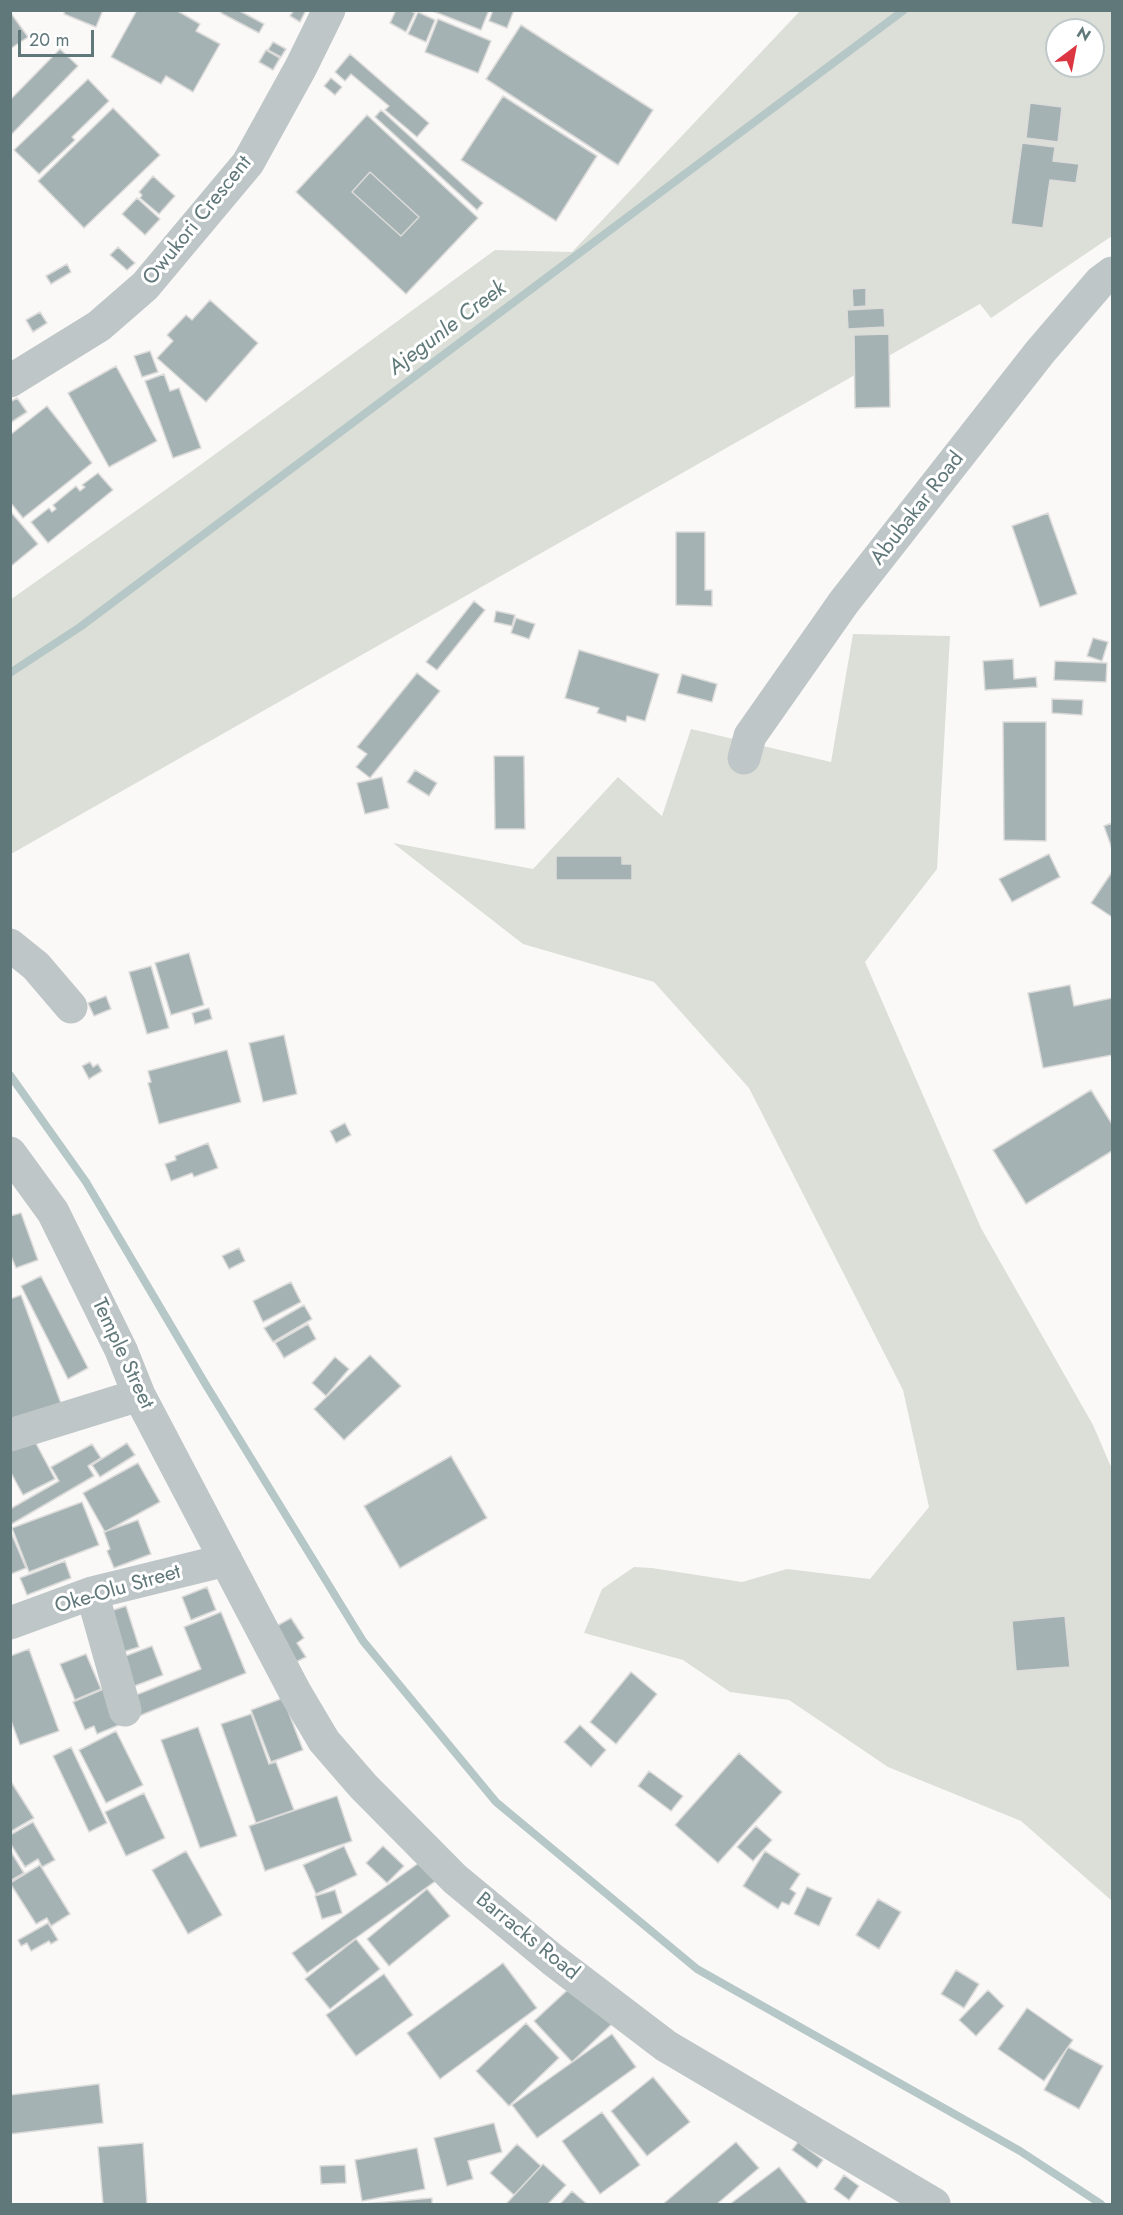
<!DOCTYPE html>
<html>
<head>
<meta charset="utf-8">
<style>
  body { margin:0 }
  #map { position:relative; width:1123px; height:2215px; overflow:hidden; background:#faf9f8; font-family:Jost,sans-serif }
  canvas { display:block }
  .frame { position:absolute; inset:0; border:12px solid #61787b; pointer-events:none }
  .north { position:absolute; left:1045px; top:18px; width:60px; height:60px; box-sizing:border-box; background:#fff; border:2px solid #c0c9ca; border-radius:50%; rotate:32deg; font-size:16px; font-weight:700; line-height:24px; text-align:center; color:#61787b }
  .north::after { content:''; display:block; margin:auto; width:21px; height:27px; background:#dc3643; clip-path:polygon(50% 0,100% 100%,50% 72%,0 100%) }
  .scale { position:absolute; left:18px; top:30px; width:76px; height:27px; box-sizing:border-box; border:3px solid #61787b; border-top:0; padding-left:8px; font-size:18px; line-height:21px; white-space:nowrap; color:#61787b; -webkit-text-stroke:4px #fff; paint-order:stroke }
</style>
</head>
<body>
<div id="map">
<canvas width="1123" height="2215"></canvas>
<div class="frame"></div>
<div class="north">N</div>
<div class="scale">20 m</div>
</div>
<script>
const ctx = document.querySelector('canvas').getContext('2d');
ctx.lineJoin = 'round';
function fill(path, color) { ctx.fillStyle = color; ctx.fill(path, 'evenodd'); }
function strokePath(path, color, width, dash) { ctx.strokeStyle = color; ctx.lineWidth = width; ctx.lineCap = dash ? 'butt' : 'round'; ctx.setLineDash(dash || []); ctx.stroke(path); }
function drawText(font, color, halo, rows, align = 'center') {
  ctx.font = font + ' Jost,sans-serif'; ctx.lineWidth = 6; ctx.setLineDash([]); ctx.textBaseline = 'middle'; ctx.strokeStyle = halo; ctx.fillStyle = color; for (const [text, x, y, turn = 0] of rows) {
    ctx.save(); ctx.translate(x, y); ctx.rotate((+turn || 0) * Math.PI / 180); ctx.textAlign = isNaN(turn) ? turn : align; if (halo) ctx.strokeText(text, 0, 0); ctx.fillText(text, 0, 0); ctx.restore();
  }
}
const green = new Path2D(`
  M800,11H1112V236L991,318L980,304L11,854L10,600L192,471L495,250L572,252ZM1057,30H1093V66H1057Z
  M853,634L950,636L937,869L865,962L981,1228L1093,1425L1112,1469V1901L1021,1821L888,1767L789,1700L730,1692L683,1660L584,1633L602,1589L634,1567L652,1568L742,1582L787,1569L870,1579L929,1507L903,1390L749,1088L654,982L523,944L393,843L533,869L618,777L662,816L691,729L831,762Z`);
const stream = new Path2D(`
  M10,673L80,627L904,10
  M10,1075L86,1182L206,1385L363,1641L496,1802L697,1969L1020,2151L1101,2204`);
const building = new Path2D(`
  M65,10H103L96,27L64,14Z
  M137,10H176L200,24L196,31L220,44L193,92L166,76L161,84L111,57Z
  M222,10H238L264,24L259,33L221,13Z
  M294,10H306L300,22L290,16Z
  M396,10H409L415,13L406,32L390,23Z
  M430,10H489L481,30Z
  M493,10H514L507,28L489,21Z
  M10,12L28,37L10,49Z
  M418,12L435,20L426,42L408,34Z
  M438,19L491,41L478,73L425,52Z
  M521,25L653,110L618,165L486,79Z
  M273,42L286,49L281,57L268,50Z
  M60,49L78,66L10,136V100Z
  M266,50L280,58L273,70L259,62Z
  M350,54L429,123L417,137L385,110L389,106L351,74L345,81L335,72Z
  M331,78L342,87L335,95L324,86Z
  M88,79L109,101L72,137L75,140L39,174L14,150Z
  M503,96L597,156L556,221L461,160Z
  M1030,103L1062,107L1058,142L1026,138Z
  M113,108L160,155L84,228L38,181Z
  M381,110L483,203L477,210L375,117Z
  M367,115L478,218L406,294L296,192ZM370,172L419,217L401,236L352,192Z
  M1022,143L1055,147L1053,161L1079,164L1076,183L1050,180L1043,228L1011,224Z
  M370,172L419,217L401,236L352,192Z
  M153,176L175,196L159,214L140,198L142,195L139,192Z
  M137,198L160,219L145,235L122,214Z
  M118,247L135,263L127,270L110,255Z
  M67,264L71,272L51,284L46,276Z
  M866,288V306L853,307L852,289Z
  M210,300L258,343L206,402L157,358L173,341L167,335L186,315L192,320Z
  M884,308L885,327L848,329L847,310Z
  M40,312L47,323L33,332L26,320Z
  M889,334L890,407L855,408L854,335Z
  M150,351L158,372L142,377L134,356Z
  M116,366L157,441L109,467L68,393Z
  M164,374L170,391L179,388L201,448L173,458L145,381Z
  M17,398L27,412L10,423V402Z
  M47,406L92,463L23,518L10,502V435Z
  M98,473L113,490L48,543L31,522L49,508L52,512L56,509L53,505L76,486L80,491L85,487L82,485Z
  M10,511L38,544L10,567Z
  M1048,513L1077,594L1040,607L1012,526Z
  M676,532H705V590H712V606L676,605Z
  M474,601L485,610L437,670L426,662Z
  M496,611L515,615L512,626L494,622Z
  M516,618L535,624L529,639L511,633Z
  M1093,638L1108,642L1102,661L1087,656Z
  M579,650L659,674L645,721L627,716L626,722L597,713L599,708L565,698Z
  M1013,659L1014,679L1036,677L1037,687L985,690L983,661Z
  M1055,661L1107,663L1106,682L1054,680Z
  M417,673L440,691L370,778L356,767L367,754L357,747Z
  M682,674L717,684L712,702L677,693Z
  M1052,699L1083,700L1082,715L1052,713Z
  M1003,722H1046V841L1004,840Z
  M494,756H524L525,829H495Z
  M415,770L437,783L429,796L407,782Z
  M382,777L389,808L365,814L357,783Z
  M1112,823V849L1104,826Z
  M1049,854L1060,877L1012,902L999,879Z
  M556,856H622V864H632V880H556Z
  M1112,872V917L1091,903Z
  M189,953L204,1005L171,1015L155,963Z
  M151,966L169,1028L147,1034L129,972Z
  M1070,985L1074,1006L1112,998V1055L1043,1068L1028,993Z
  M106,996L111,1009L94,1016L88,1003Z
  M209,1008L212,1019L195,1024L192,1013Z
  M284,1035L297,1094L263,1102L249,1043Z
  M227,1050L241,1102L159,1124L148,1083L151,1082L148,1071Z
  M90,1062L93,1067L98,1064L102,1071L89,1079L82,1066Z
  M1091,1090L1112,1124V1151L1026,1204L993,1150Z
  M345,1123L351,1135L336,1143L330,1131Z
  M208,1143L218,1168L194,1177L192,1173L171,1181L165,1164L176,1160L175,1156Z
  M21,1213L38,1260L16,1268L10,1254V1216Z
  M239,1248L245,1261L229,1269L222,1256Z
  M41,1276L88,1368L68,1379L21,1286Z
  M291,1282L301,1302L263,1322L253,1301Z
  M21,1295L62,1406L10,1425V1299Z
  M304,1305L312,1319L273,1342L264,1328Z
  M308,1324L316,1339L284,1358L275,1343Z
  M370,1355L401,1386L344,1440L314,1409Z
  M335,1357L349,1369L326,1396L312,1383Z
  M32,1436L55,1479L23,1495L10,1471V1447Z
  M127,1443L135,1455L100,1477L92,1465Z
  M92,1444L101,1458L88,1466L94,1476L10,1525V1509L59,1481L51,1467Z
  M451,1456L487,1518L400,1568L364,1506Z
  M138,1463L160,1502L105,1532L83,1493Z
  M82,1502L99,1545L29,1572L12,1528Z
  M138,1520L151,1554L114,1568L107,1551L110,1549L104,1532Z
  M10,1530L26,1568L11,1574L10,1573Z
  M65,1561L71,1578L27,1595L20,1578Z
  M207,1587L216,1610L191,1620L182,1597Z
  M126,1606L139,1647L117,1654L104,1613Z
  M221,1612L246,1673L139,1716L131,1697L201,1669L184,1627Z
  M1065,1616L1070,1667L1016,1671L1012,1621Z
  M291,1618L304,1638L297,1643L306,1657L294,1663L273,1628Z
  M152,1646L163,1675L132,1687L120,1658Z
  M29,1649L59,1731L20,1745L10,1718V1656Z
  M86,1654L101,1689L75,1700L60,1664Z
  M631,1672L657,1694L616,1744L590,1722Z
  M106,1688L124,1723L97,1734L94,1726L85,1730L73,1702Z
  M283,1698L303,1750L271,1762L251,1710Z
  M251,1714L269,1764L276,1762L294,1810L256,1823L221,1724Z
  M580,1725L606,1750L591,1767L564,1742Z
  M198,1727L237,1836L200,1848L161,1740Z
  M116,1731L143,1785L106,1803L79,1750Z
  M71,1747L107,1823L89,1832L53,1756Z
  M739,1753L782,1792L718,1863L675,1825Z
  M649,1771L683,1796L671,1811L638,1786Z
  M10,1780L34,1818L10,1832Z
  M144,1793L165,1838L126,1856L105,1812Z
  M337,1796L352,1841L265,1871L249,1826Z
  M33,1822L55,1860L42,1867L38,1859L25,1867L10,1843V1835Z
  M756,1826L772,1840L753,1861L737,1847Z
  M344,1846L357,1875L316,1894L303,1865Z
  M383,1846L404,1866L387,1883L366,1863Z
  M10,1850L24,1873L10,1881Z
  M186,1851L222,1915L188,1934L152,1870Z
  M765,1851L800,1874L790,1889L796,1893L789,1905L782,1902L778,1909L743,1886Z
  M430,1855L444,1875L307,1973L292,1953Z
  M40,1865L70,1914L51,1926L47,1918L36,1924L10,1883Z
  M807,1887L832,1898L819,1926L794,1914Z
  M427,1889L450,1916L389,1966L367,1939Z
  M335,1890L342,1913L322,1919L315,1896Z
  M878,1899L901,1912L879,1949L856,1935Z
  M48,1923L58,1940L51,1944L49,1941L31,1951L27,1943L21,1946L18,1940Z
  M356,1939L380,1969L330,2009L305,1979Z
  M503,1963L537,2008L440,2079L407,2033Z
  M956,1970L979,1984L964,2008L941,1994Z
  M384,1974L413,2015L356,2056L326,2015Z
  M575,1983L613,2023L572,2062L534,2021Z
  M988,1990L1004,2006L976,2036L959,2020Z
  M1027,2008L1073,2040L1044,2081L998,2049Z
  M526,2023L559,2058L509,2106L476,2071Z
  M612,2034L636,2067L537,2138L512,2105Z
  M1068,2047L1103,2066L1079,2109L1044,2090Z
  M653,2077L690,2122L647,2156L611,2111Z
  M99,2084L103,2123L10,2134V2095Z
  M602,2112L640,2165L600,2194L562,2141Z
  M494,2123L502,2152L468,2161L473,2179L447,2186L434,2138Z
  M736,2142L759,2168L717,2204H663Z
  M798,2142L823,2160L817,2168L792,2150Z
  M143,2143L147,2204H103L98,2147Z
  M517,2144L541,2166L514,2195L490,2173Z
  M417,2148L425,2189L362,2201L355,2160Z
  M543,2164L566,2185L548,2204H506Z
  M345,2165L346,2183L321,2184L320,2166Z
  M779,2167L808,2204H730Z
  M844,2175L859,2186L849,2200L834,2189Z
  M572,2191L587,2204H560Z
  M432,2198V2204H364Z`);
const minor = new Path2D(`
  M10,381L99,326L145,286L248,163L301,67L329,10
  M744,758L750,736L844,602L1040,352L1100,282L1112,273
  M10,945L36,966L71,1007
  M10,1153L53,1212L121,1350L139,1395L295,1692L324,1741L363,1786L455,1879L553,1960L666,2046L934,2204
  M10,1435L139,1395
  M92,1593L125,1710
  M10,1623L92,1593L226,1560`);
const streetNames = [
  ["Owukori Crescent",198,221,-51],
  ["Abubakar Road",918,509,-52],
  ["Temple Street",122,1354,65],
  ["Oke-Olu Street",118,1590,-16],
  ["Barracks Road",527,1937,39]
];
const waterNames = [
  ["Ajegunle Creek",448,329,-37]
];
fill(green, '#dcdfd7');
strokePath(stream, '#b5c7c6', 8);
fill(building, '#a4b2b3');
strokePath(building, '#dcdbda', 1.5);
strokePath(minor, '#bfc6c7', 33);
drawText('21px', '#61787b', '#fff', streetNames);
drawText('italic 22px', '#617b7a', '#fff', waterNames);
</script>
</body>
</html>
